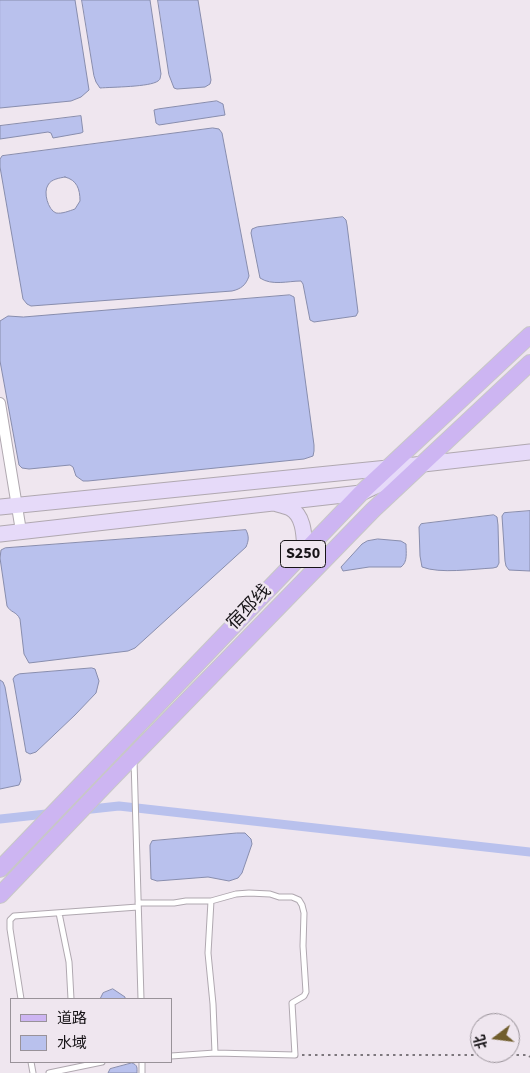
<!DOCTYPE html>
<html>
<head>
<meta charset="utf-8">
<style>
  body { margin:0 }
  #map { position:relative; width:530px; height:1073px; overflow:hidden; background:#efe6ef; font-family:"Source Sans 3","Noto Sans SC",sans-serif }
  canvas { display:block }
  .legend { position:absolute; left:10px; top:998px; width:162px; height:65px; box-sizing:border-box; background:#efe6ef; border:1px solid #999299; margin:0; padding:6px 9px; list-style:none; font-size:15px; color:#171417 }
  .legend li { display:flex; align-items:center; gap:10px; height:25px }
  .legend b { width:25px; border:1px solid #999299 }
  .north { position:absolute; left:470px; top:1013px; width:50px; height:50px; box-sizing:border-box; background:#efe6ef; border:1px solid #999299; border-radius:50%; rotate:255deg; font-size:14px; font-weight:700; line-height:20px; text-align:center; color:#171417 }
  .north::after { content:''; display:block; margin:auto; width:18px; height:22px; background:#715e2d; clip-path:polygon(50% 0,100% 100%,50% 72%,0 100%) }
</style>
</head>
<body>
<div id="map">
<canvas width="530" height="1073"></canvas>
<ul class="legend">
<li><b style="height:6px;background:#cdb5f2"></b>道路</li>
<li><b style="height:14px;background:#b9c1ed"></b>水域</li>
</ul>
<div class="north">北</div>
</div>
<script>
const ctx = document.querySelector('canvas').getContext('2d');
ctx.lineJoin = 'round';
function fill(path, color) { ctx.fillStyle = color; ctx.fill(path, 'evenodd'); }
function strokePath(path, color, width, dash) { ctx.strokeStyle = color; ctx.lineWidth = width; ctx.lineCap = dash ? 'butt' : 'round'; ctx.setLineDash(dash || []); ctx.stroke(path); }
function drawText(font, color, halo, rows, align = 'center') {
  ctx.font = font + ' "Source Sans 3","Noto Sans SC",sans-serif'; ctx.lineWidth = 5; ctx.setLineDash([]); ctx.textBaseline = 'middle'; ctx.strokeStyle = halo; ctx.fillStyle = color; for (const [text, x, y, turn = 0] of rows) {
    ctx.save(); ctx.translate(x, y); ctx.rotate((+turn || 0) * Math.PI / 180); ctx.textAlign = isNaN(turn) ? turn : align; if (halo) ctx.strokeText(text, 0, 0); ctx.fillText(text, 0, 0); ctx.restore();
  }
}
const water = new Path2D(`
  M0,0H75L89,90L81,97L71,101L0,108Z
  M82,0H150L161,74C160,77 161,79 158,81C150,87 112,87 100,88L96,82L94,76Z
  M158,0H198L211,80L210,84L205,87L177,89L174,88L169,75Z
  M217,101L223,104L225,115L159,125L156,123L154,110L158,109Z
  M81,116L83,132L81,133L53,138L51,133L48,132L0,139V126Z
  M213,128L219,129L222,133L249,276C246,285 241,289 232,291L31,306L27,304L23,299L0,167V159L2,156ZM65,177C77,180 80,189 80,201L75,209C69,211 62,214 56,213C48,210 43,192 48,185C51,179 60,178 65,177Z
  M343,217L346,220L347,225L358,312L356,316L314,322L310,320L303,284L301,281C288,281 272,286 260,278L251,233L252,229L257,227Z
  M290,295L294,297L314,445V451L313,456L304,459L88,481H83L76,476L73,467L70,465L29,469L22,468L19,465L0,361V321L8,316L23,317Z
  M530,511V571L509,570L506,566L505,561L502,516L504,513Z
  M494,515L497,517L498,525L499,563L497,567L493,568C473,569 440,574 422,567L420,556L419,527L421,524Z
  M246,530C249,536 249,540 246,547L135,648L128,651L29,663L24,654L20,619C16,611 11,613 7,606L0,558L1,550L5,548Z
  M378,539L401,541L406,544C406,552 408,562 401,567H369L343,571L341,567L362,544L367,541Z
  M92,668L95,669L99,681L96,693L75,715L36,752L30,754L26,752L14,683L13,679L15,676L19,674Z
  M0,680L3,682L5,687L21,780L19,785L0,789Z
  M237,833H245L251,839L252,844L242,873L238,878L229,881L208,877L157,881L151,879L150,848V845L152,841Z
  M113,989L125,997V999H100L103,993Z
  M132,1063C138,1065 137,1068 137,1073H108L110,1069Z`);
const canal = new Path2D(`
  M0,819L119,806L530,852`);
const path = new Path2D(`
  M302,1055H528L530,1057`);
const lane = new Path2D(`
  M134,760L141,999
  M211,901L208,953L213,1004L215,1053
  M138,903H174L186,901H211L236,894L249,893L270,894L279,897H292L299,900L302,905L304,913L303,946L306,992L304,996L292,1003L295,1055L215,1053L171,1056
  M59,913L69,962L71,999
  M21,999L10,929V920L14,916L138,907
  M31,1062L33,1073
  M142,1062V1073
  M49,1073L102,1062`);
const street = new Path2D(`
  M0,403L21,531`);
const secondary = new Path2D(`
  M275,503C280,505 286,506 290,508C305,516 304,538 305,552
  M0,507L388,468L530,452
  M0,534L361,493L411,469`);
const primary = new Path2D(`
  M0,869L361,493L530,335
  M0,895L108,782L373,510L530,363`);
const shields = [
  [303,554,45]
];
const shieldNames = [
  ["S250",303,554]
];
const streetNames = [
  ["宿邳线",250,608,-46]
];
fill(water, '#b9c1ed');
strokePath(water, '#888dad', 1);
strokePath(canal, '#b9c1ed', 9);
strokePath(lane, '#b0a8b0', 7);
strokePath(street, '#b0a8b0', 12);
strokePath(secondary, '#b0a8b0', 17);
strokePath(primary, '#c7c7c7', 18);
strokePath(path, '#7d777d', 2, [2.5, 4]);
strokePath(lane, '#fff', 5);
strokePath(street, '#fff', 10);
strokePath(secondary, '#e6daf9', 15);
strokePath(primary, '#cdb5f2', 16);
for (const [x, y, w] of shields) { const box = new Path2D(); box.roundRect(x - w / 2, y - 13.5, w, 27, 4); ctx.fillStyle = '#efe6ef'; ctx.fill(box); strokePath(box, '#171417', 1); }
drawText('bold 16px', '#171417', null, shieldNames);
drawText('18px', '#171417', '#efe6ef', streetNames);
</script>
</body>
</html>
